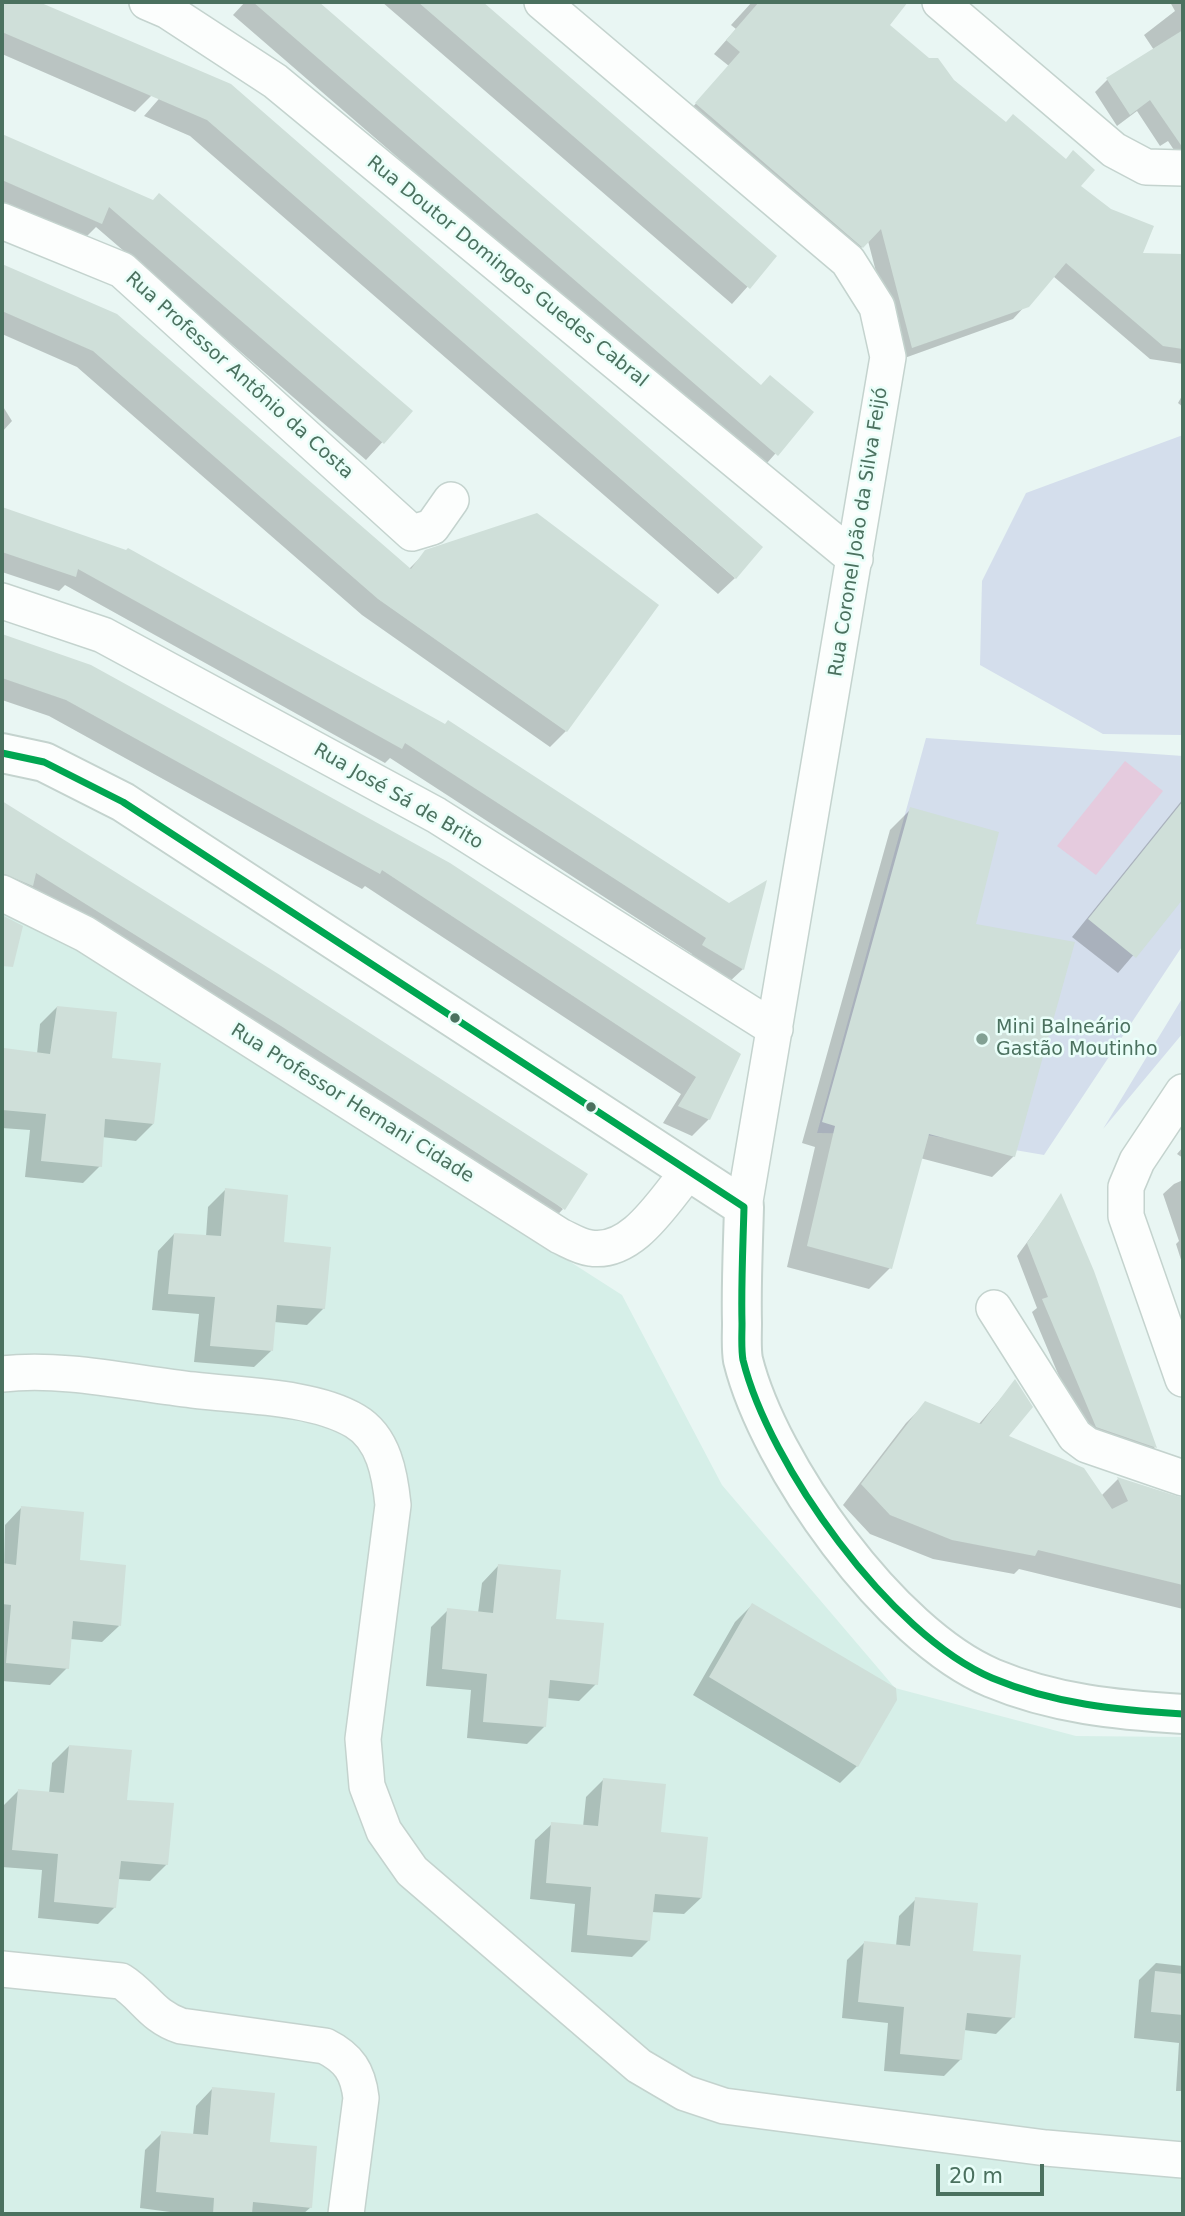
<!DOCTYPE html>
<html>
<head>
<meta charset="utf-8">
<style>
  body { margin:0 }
  #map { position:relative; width:1185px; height:2216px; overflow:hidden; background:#e9f6f3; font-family:"DejaVu Sans",sans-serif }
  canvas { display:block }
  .frame { position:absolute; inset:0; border:4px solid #4b715f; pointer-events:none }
  .scale { position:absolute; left:936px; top:2164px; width:108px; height:32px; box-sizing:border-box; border:4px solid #4b715f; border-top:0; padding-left:9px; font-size:21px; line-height:24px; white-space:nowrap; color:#4b715f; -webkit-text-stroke:5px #e9fef9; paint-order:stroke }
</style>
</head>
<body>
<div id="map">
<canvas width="1185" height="2216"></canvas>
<div class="frame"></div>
<div class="scale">20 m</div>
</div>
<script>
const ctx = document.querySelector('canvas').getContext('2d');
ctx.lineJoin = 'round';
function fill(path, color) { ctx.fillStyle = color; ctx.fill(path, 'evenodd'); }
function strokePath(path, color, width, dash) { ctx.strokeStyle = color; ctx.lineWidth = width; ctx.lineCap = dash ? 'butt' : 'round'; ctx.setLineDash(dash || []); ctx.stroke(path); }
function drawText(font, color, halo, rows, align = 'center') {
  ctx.font = font + ' "DejaVu Sans",sans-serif'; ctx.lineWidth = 5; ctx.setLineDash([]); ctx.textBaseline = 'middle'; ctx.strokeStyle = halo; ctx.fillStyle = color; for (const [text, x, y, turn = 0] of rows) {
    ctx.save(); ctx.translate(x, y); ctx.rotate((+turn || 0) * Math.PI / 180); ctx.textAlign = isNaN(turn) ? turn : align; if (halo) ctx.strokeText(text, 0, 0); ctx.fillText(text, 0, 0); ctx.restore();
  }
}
const residential = new Path2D(`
  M2,908L26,913L622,1295L722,1485L895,1688L1076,1736L1183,1737V2214H2Z`);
const green = new Path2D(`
  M1183,435V735L1103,734L980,665L982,581L1026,493Z
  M926,738L1183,756V945L1044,1155L927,1135L817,1133Z
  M1183,997V1033L1103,1129Z`);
const water = new Path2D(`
  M1125,761L1163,791L1096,875L1057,846Z`);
const shadow = new Path2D(`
  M2,2H35L167,59L151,96L135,112L2,54Z
  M245,2H316L761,387L811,413L760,471L233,15Z
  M382,2H481L775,256L732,304Z
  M752,2H865L890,22L888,25L1079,186L1141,255L1183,256V364L1150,359L1053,276L1013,319L899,360L868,241L849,260L684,117L729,66L714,54L736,29L731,25Z
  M1170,2H1183V153L1178,156L1168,141L1160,146L1137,111L1117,126L1095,92L1107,80L1154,50L1144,35L1175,11Z
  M171,85L735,578L718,594L190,136L144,116Z
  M2,136L152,201L410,412L366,460L96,227L83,240L2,204Z
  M2,266L116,316L408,570L426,552L566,731L550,747L362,615L77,367L2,334Z
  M1183,394V407L1178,403Z
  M2,405L12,421L2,432Z
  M2,509L126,552L729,905L764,884L743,969L727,984L688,961L692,954L390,758L385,763L65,585L59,591L2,572Z
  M2,636L91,667L739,1054L709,1119L692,1136L663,1123L681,1094L365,886L362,889L49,716L2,700Z
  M1183,799V897L1118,973L1072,937Z
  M2,803L279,976L563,1209L548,1225L2,895Z
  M911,809L973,925L1014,1156L992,1177L920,1158L890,1268L869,1289L787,1267L815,1147L802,1143L890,830Z
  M57,1007L110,1059L153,1124L136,1141L102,1137L100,1166L83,1183L25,1177L30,1130L2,1128V1053L5,1050L37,1054L40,1024Z
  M1183,1147V1158L1177,1154Z
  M1183,1180V1266L1176,1244L1179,1241L1163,1194L1174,1184Z
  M225,1190L282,1244L324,1308L307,1325L274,1322L271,1351L254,1367L194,1362L199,1314L152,1310L158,1251L174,1234L206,1237L208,1207Z
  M1061,1196L1092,1272L1155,1447L1144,1458L1085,1438L1032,1312L1037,1308L1017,1256Z
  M1015,1382L1006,1437L1101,1496L1118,1479L1183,1500V1531L1180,1539L1183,1538V1609L1019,1569L1014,1574L933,1559L870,1534L843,1505L906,1423L926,1403L978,1425Z
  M21,1508L78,1561L119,1626L102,1642L70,1639L67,1668L50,1685L2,1681L5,1525Z
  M498,1566L555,1620L596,1684L579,1701L547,1698L544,1727L527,1744L467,1738L471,1690L426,1686L431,1627L448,1610L478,1613L482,1583Z
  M752,1605L895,1700L857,1766L840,1783L693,1695L735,1622Z
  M69,1746L125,1802L167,1864L150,1881L118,1879L115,1907L98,1924L38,1918L42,1870L2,1867V1807L18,1791L49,1793L52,1763Z
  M603,1780L659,1833L701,1898L684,1914L652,1912L649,1940L632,1957L571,1952L575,1904L530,1899L535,1840L552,1824L583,1827L586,1797Z
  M916,1899L971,1953L1013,2017L996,2034L964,2030L961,2059L944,2076L884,2071L888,2023L842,2018L847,1960L864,1943L896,1946L899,1916Z
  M1156,1963L1183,1966V2091H1176L1179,2043L1134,2038L1139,1980Z
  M212,2089L268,2143L311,2207L303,2214H185L140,2208L145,2150L162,2133L193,2135L196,2106Z`);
const building = new Path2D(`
  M2,2H39L231,84L763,547L736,579L207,120L2,32Z
  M253,2H319L761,385L770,375L814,412L778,456Z
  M418,2H483L777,256L750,289Z
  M759,2H908L890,25L929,58H938L954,80L1006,122L1013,114L1066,159L1073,150L1095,170L1081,186L1111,209L1154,226L1143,253L1183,254V349L1163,346L1066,263L1029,307L912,348L881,229L863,248L695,103L740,52L726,40Z
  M1183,30V148L1150,100L1130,115L1106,78Z
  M2,134L153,200L159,193L413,411L384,444L109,207L102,224L2,180Z
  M2,264L117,314L411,569L425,550L537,513L659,605L567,732L378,599L93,351L2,311Z
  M2,507L126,550L128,548L445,724L448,720L729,903L767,880L744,970L702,945L706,938L405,743L402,749L78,569L76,577L2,552Z
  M2,634L91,665L450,863L741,1054L710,1120L678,1106L696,1077L382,870L380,874L66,700L2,678Z
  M2,801L280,975L588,1174L565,1210L281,1026L36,873L33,886L2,873Z
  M1183,801V899L1136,958L1088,919Z
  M910,807L999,832L976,924L1075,942L1015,1157L929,1134L892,1269L807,1246L835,1126L822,1122Z
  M2,915L23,926L13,967L2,966Z
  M57,1006L117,1012L112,1058L161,1063L154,1124L105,1119L102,1167L41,1161L46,1114L2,1110L4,1048L50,1054Z
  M225,1188L288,1195L284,1242L331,1247L325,1309L277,1305L273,1351L210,1346L215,1297L168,1294L174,1233L221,1236Z
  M1061,1193L1094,1271L1157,1448L1096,1427L1042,1299L1048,1297L1027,1243Z
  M1015,1379L1033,1407L1009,1436L1084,1468L1112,1509L1128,1501L1117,1477L1183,1498V1585L1038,1550L1035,1556L952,1540L890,1515L861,1484L925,1401L981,1424Z
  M21,1506L84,1512L80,1560L126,1565L121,1626L73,1621L69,1669L6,1663L11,1605L2,1604V1563L16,1565Z
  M498,1564L561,1570L556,1619L604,1623L598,1685L550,1680L546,1727L483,1722L487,1674L442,1669L447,1608L493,1613Z
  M752,1603L896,1688L897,1700L858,1767L709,1677Z
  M69,1745L132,1750L127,1800L174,1803L168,1865L121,1861L116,1908L54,1902L58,1854L12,1850L18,1789L64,1793Z
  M603,1778L666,1784L661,1832L708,1837L702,1898L655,1894L650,1941L587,1935L591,1887L546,1883L551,1822L598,1826Z
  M915,1897L978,1903L973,1951L1021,1955L1015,2018L967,2013L962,2060L900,2054L904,2007L858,2002L864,1941L910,1946Z
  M1155,1971L1183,1974V2015L1151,2012Z
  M212,2087L275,2093L270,2142L317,2146L312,2208L253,2202L252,2214H213L214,2198L156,2192L161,2131L208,2135Z`);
const minor = new Path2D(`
  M147,2L168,11L275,81L855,559
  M542,2L848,261L877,307L888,357L744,1207
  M940,2L1114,150L1146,167L1183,168
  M2,221L122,270L412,533L432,527L451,500
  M2,601L103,635L436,815L775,1029
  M2,893L85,934L560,1236C569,1240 580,1247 590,1248C633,1255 664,1200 689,1171
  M1183,1092L1137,1161L1126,1187V1216L1183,1379
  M994,1308L1075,1436L1087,1445L1183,1478
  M2,1374C64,1367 131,1383 193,1390C241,1396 313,1396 355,1421C384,1438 390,1475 393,1505L363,1739L367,1786L384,1831L412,1871L639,2066L685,2093L724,2106L1046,2148L1183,2160
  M2,1969L121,1981C145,1996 151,2016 181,2026L325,2046C349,2058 358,2072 361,2098L346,2214`);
const tertiary = new Path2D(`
  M2,753L44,762L123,802L744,1207C743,1246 741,1284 742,1323C742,1335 741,1349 743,1360C769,1465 890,1635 992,1678C1054,1704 1117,1710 1183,1714`);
const bus1 = new Path2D(`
  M2,753L44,762L123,802L744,1207C743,1246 741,1284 742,1323C742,1335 741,1349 743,1360C769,1465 890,1635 992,1678C1054,1704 1117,1710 1183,1714`);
const markers = [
  [455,1018,6,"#4b715f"],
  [982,1039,7,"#82a093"],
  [591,1107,6,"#4b715f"]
];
const streetNames = [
  ["Rua Doutor Domingos Guedes Cabral",507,272,39],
  ["Rua Professor Antônio da Costa",239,376,42],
  ["Rua Coronel João da Silva Feijó",859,532,-81],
  ["Rua José Sá de Brito",398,797,30],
  ["Rua Professor Hernani Cidade",352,1104,32]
];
const poiNames = [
  ["Mini Balneário",996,1028],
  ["Gastão Moutinho",996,1050]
];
fill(residential, '#d6efe8');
fill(green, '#d4deec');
fill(water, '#e5cbde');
fill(shadow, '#0003');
fill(building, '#cfdfd9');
strokePath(minor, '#c4d3ce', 38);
strokePath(tertiary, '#c4d3ce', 42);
strokePath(minor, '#fcfefd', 35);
strokePath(tertiary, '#fcfefd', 38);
strokePath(bus1, '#00a651', 7);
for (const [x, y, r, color] of markers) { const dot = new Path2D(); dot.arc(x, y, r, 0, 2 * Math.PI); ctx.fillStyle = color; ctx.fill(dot); strokePath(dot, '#e9fef9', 2.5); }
drawText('19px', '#4b715f', '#e9fef9', streetNames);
drawText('19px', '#4b715f', '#e9fef9', poiNames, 'left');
</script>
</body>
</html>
